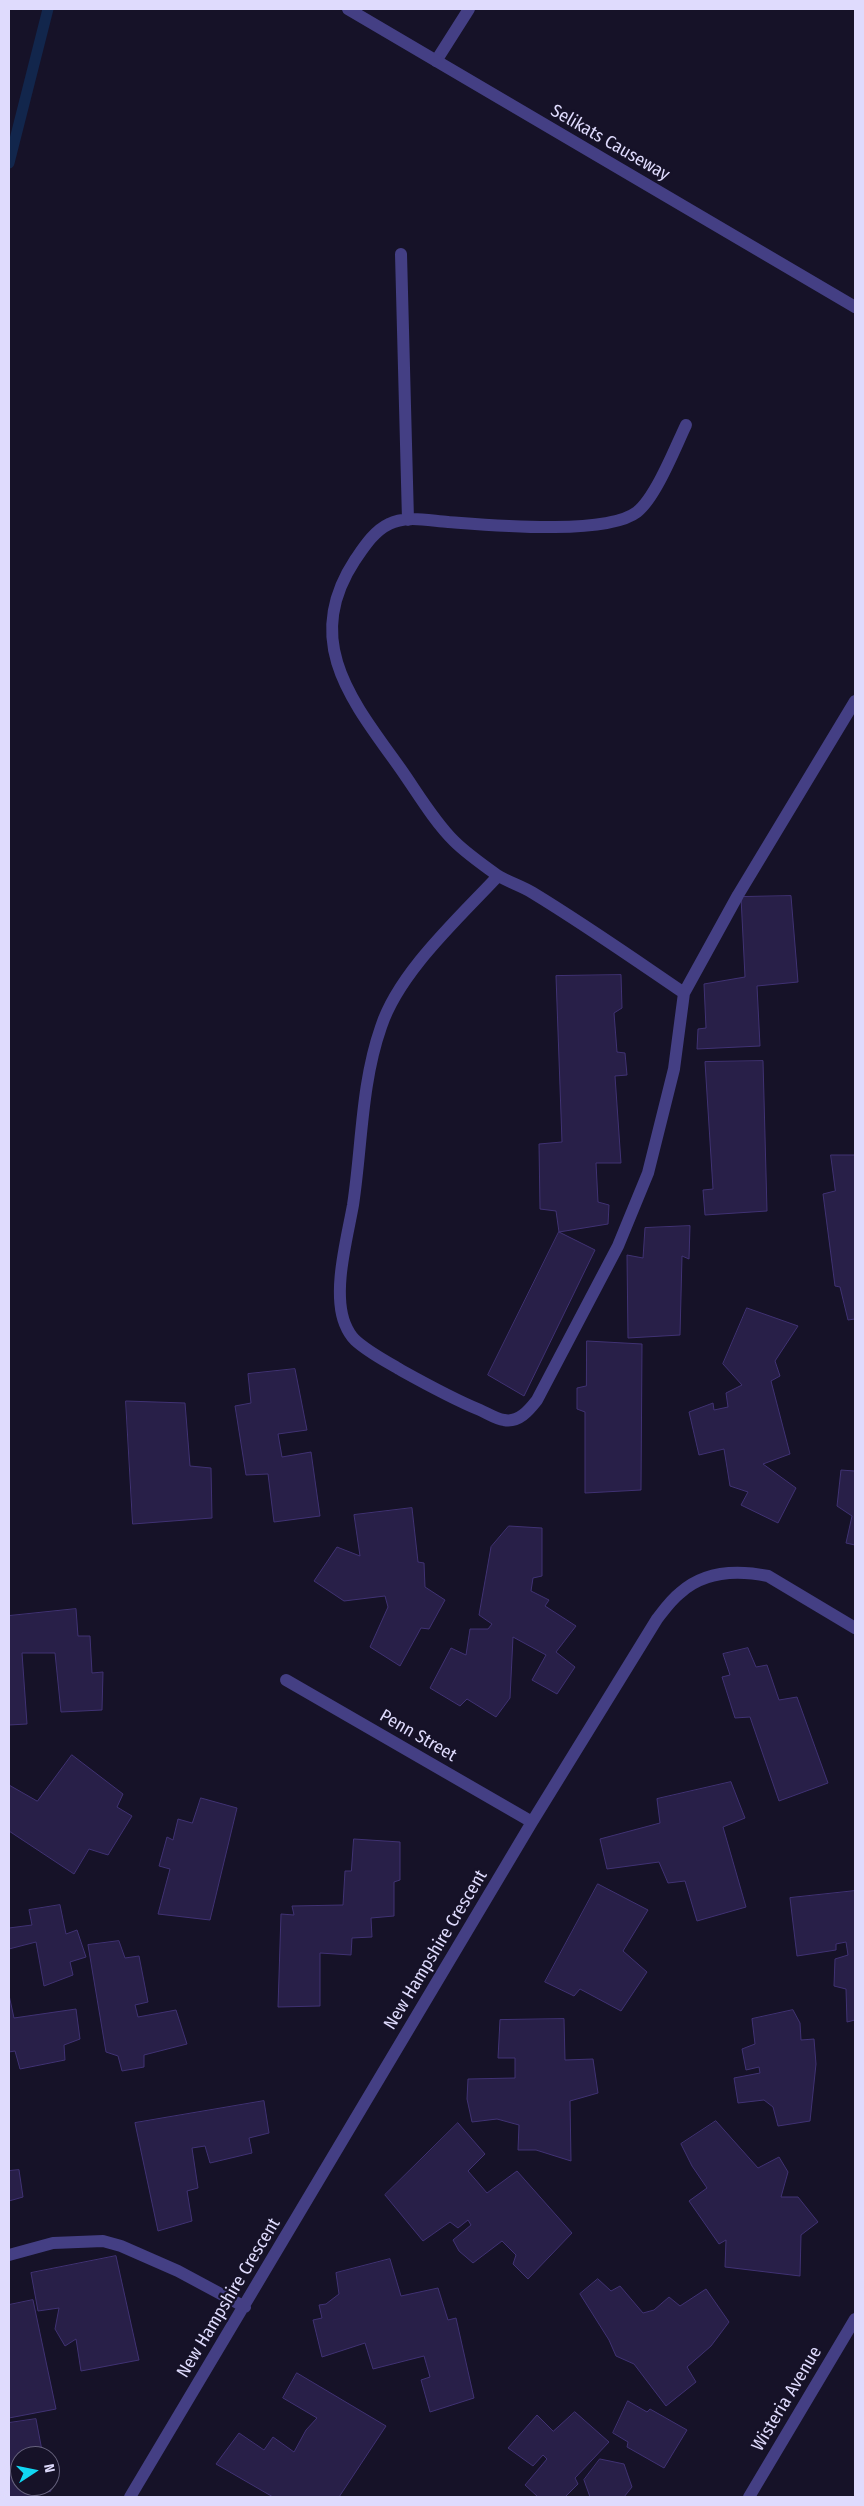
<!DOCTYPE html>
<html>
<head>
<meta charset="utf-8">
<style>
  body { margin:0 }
  #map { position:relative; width:864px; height:2506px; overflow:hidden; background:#161228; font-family:"Fira Sans Condensed",sans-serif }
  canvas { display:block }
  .frame { position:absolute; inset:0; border:10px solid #dfdbfd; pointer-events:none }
  .north { position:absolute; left:10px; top:2446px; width:50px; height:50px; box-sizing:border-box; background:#161228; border:1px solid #66627d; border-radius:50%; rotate:79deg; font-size:14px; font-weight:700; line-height:20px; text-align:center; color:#dfdbfd }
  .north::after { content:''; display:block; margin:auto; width:18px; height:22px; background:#11d7f3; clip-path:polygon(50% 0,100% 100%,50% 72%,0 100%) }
</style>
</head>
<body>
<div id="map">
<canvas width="864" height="2506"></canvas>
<div class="frame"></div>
<div class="north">N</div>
</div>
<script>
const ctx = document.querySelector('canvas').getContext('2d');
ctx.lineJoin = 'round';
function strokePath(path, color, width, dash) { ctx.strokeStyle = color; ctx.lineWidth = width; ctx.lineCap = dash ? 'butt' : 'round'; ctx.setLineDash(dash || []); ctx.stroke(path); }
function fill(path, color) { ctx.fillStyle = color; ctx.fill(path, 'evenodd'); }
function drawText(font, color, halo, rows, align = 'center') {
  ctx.font = font + ' "Fira Sans Condensed",sans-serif'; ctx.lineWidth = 4.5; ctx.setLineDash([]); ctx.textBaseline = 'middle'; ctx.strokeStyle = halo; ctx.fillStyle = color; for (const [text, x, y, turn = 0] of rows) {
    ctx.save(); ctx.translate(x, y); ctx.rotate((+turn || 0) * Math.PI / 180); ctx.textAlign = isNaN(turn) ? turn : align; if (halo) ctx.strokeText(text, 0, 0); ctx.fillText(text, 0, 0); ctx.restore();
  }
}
const stream = new Path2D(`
  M9,163L48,9`);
const building = new Path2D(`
  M791,896L798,982L757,986L760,1046L697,1049L698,1029L706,1028L704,984L745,977L741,897Z
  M621,975L622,1008L614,1013L617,1052L625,1053L627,1075L615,1076L621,1163H596L598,1202L609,1205L608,1224L559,1232L556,1211L540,1209L539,1144L562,1142L556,976Z
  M763,1061L767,1211L705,1215L703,1190L713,1189L705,1062Z
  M831,1155H855V1319L848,1320L840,1287L835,1286L823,1194L835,1191Z
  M690,1226L689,1259L682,1256L680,1335L628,1338L627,1255L643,1258L645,1228Z
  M559,1232L595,1250L524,1396L488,1375Z
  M747,1308L798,1326L775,1361L780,1376L771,1381L790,1454L763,1464L796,1488L778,1523L741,1505L748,1492L730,1486L724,1449L699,1455L689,1412L713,1403L714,1410L728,1407L726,1393L742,1385L723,1364Z
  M587,1341L642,1344L641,1490L585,1493V1412L577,1409V1388L586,1386Z
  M295,1369L307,1430L278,1434L282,1457L311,1452L320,1516L274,1522L268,1474L246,1475L235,1406L251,1403L248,1374Z
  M126,1401L185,1403L190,1466L211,1468L212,1518L133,1524Z
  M855,1465V1545L846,1543L852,1516L837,1506L841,1470L854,1471Z
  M412,1508L418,1562L424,1563L425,1587L445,1600L429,1629L421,1628L400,1666L370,1647L388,1607L385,1596L344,1601L314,1581L337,1547L360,1556L354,1515Z
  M509,1526L542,1528V1576L533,1578L531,1591L549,1600L545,1606L576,1626L556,1652L575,1667L557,1694L532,1680L546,1655L513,1637L510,1698L496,1717L467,1699L460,1706L430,1688L451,1648L466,1655L470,1629H488L492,1624L479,1615L491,1547Z
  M76,1609L78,1636H90L92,1673L103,1672L102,1710L61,1712L55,1653H22L27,1724L9,1725V1616Z
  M748,1648L756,1667L767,1665L779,1700L797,1697L828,1783L779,1801L750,1717L735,1718L722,1677L730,1675L723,1654Z
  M72,1755L123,1794L117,1807L132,1816L108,1855L89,1849L74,1874L9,1831V1785L37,1801Z
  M731,1782L745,1818L723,1827L746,1907L697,1921L685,1881L668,1883L659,1862L607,1869L600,1839L660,1823L657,1799Z
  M201,1798L237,1808L210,1920L158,1914L170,1869L159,1866L167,1837L173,1840L178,1819L192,1823Z
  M354,1839L400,1842V1880L394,1882V1916L371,1918L372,1937L352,1938L351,1955L320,1953V2006L278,2007L281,1914L294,1915L292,1906L343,1905L345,1871H351Z
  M598,1884L648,1910L623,1951L647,1972L621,2011L580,1989L574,1996L545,1982Z
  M855,1891V2020L847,2022L846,1989L834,1986L835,1959L848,1955L846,1942L836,1944V1950L797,1956L790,1898Z
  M60,1905L66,1934L77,1930L86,1957L70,1962L73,1975L44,1986L36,1942L9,1949V1928L32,1925L29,1910Z
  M119,1941L125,1958L139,1956L148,2002L135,2005L138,2017L176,2010L187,2044L144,2055V2067L122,2071L118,2056L106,2052L88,1945Z
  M9,1995L14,2018L76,2009L80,2039L64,2045L65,2060L20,2069L15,2051L9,2052Z
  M793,2010L800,2023L801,2040L814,2039L816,2064L810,2121L778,2126L773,2107L764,2100L738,2103L734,2078L760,2073L759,2067L746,2070L742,2049L755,2044L752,2019Z
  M564,2019L565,2060L593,2059L598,2093L570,2101L571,2161L536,2150H518L519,2125L497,2119L472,2122L467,2099L468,2079L515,2078V2058H498L500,2020Z
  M264,2101L269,2133L249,2138L252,2153L210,2163L205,2146L192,2148L198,2188L187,2191L192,2221L158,2231L135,2123Z
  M716,2121L758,2168L779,2157L788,2172L781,2197H798L818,2222L801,2235L800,2276L725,2267L726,2240L719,2244L689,2201L707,2188L692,2166L681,2144Z
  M458,2123L485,2154L468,2171L487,2193L517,2171L572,2233L528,2279L513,2264L516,2255L502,2241L473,2263L459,2251L453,2240L471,2225L468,2220L458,2228L450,2222L423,2241L385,2195Z
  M19,2170L23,2197L9,2201V2171Z
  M116,2256L139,2360L81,2371L76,2339L65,2346L55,2329L59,2308L38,2311L31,2273Z
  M390,2259L401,2296L438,2288L448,2320L456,2318L474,2398L430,2412L421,2380L430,2377L424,2356L373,2369L365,2343L322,2357L313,2320L322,2318L319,2305L326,2304L339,2294L336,2273Z
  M598,2279L611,2291L620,2286L643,2313L654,2310L669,2297L680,2306L706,2289L729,2322L711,2346L687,2367L696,2382L666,2406L634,2364L616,2356L609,2340L580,2294Z
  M33,2300L56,2409L9,2418V2305Z
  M297,2373L386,2426L339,2497H273L216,2464L239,2433L264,2450L273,2437L294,2452L306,2430L317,2418L283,2398Z
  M628,2401L647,2412L650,2409L687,2430L664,2468L627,2447L628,2442L613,2433Z
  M575,2412L609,2442L575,2478L578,2484L565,2497H538L525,2485L547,2459L543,2455L533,2466L508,2448L537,2415L553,2431Z
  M36,2419L43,2456H20V2486H50L51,2491L29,2497H9V2423Z
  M600,2459L624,2464L632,2487L624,2497H590L584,2480Z`);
const minor = new Path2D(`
  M436,61L469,9
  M401,254L408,520
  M498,876C459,918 399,972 381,1027C361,1084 362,1146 353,1205C347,1239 332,1292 345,1324C347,1329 351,1336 355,1340C368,1352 384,1360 399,1369C426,1384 451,1398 480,1410C487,1413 496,1419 504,1420C519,1423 529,1410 537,1400L618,1246L648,1173L674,1069L684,993L738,895L855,701
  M684,993C634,959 584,924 533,893C522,886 508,882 497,875C483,865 466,853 454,841C433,820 417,792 400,768C353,702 301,642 355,560C364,547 374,531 389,524C405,515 431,521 448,522C489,525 606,536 637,512C656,497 675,448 686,425
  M286,1680L532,1822
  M9,2255L53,2243L103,2241L121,2246L178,2271L245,2307
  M130,2497L532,1822L657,1619C664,1610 671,1600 680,1593C704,1571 738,1570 768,1576L855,1628
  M749,2497L855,2319`);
const tertiary = new Path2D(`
  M348,9L855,307`);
const streetNames = [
  ["Selikats Causeway",610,143,30],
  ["Penn Street",418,1736,30],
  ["New Hampshire Crescent",436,1950,-59],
  ["New Hampshire Crescent",229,2298,-59],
  ["Wisteria Avenue",787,2399,-59]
];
strokePath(stream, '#12264c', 11);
fill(building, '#281f48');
strokePath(building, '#403273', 1);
strokePath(minor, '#443f84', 12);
strokePath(tertiary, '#443f84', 12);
drawText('18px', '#dfdbfd', '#161228', streetNames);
</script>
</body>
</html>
